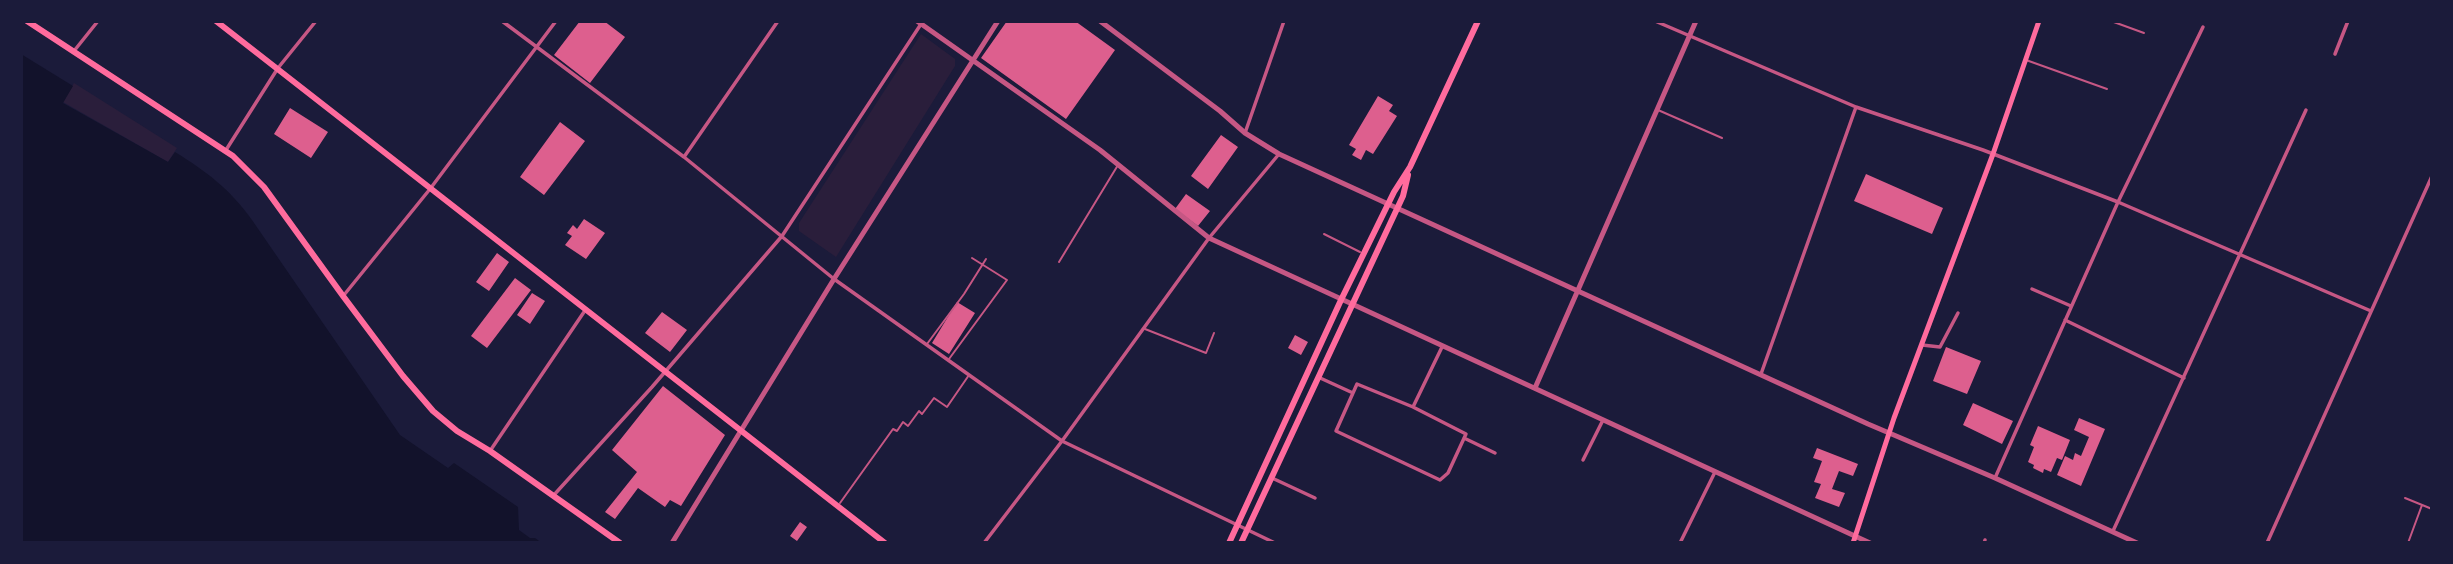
<!DOCTYPE html>
<html>
<head>
<meta charset="utf-8">
<style>
  body { margin:0 }
  #map { position:relative; width:2453px; height:564px; overflow:hidden; background:#1b1b3a; font-family:Rubik,sans-serif }
  canvas { display:block }
  .frame { position:absolute; inset:0; border:23px solid #1b1b3a; pointer-events:none }
</style>
</head>
<body>
<div id="map">
<canvas width="2453" height="564"></canvas>
<div class="frame"></div>
</div>
<script>
const ctx = document.querySelector('canvas').getContext('2d');
ctx.lineJoin = 'round';
function fill(path, color) { ctx.fillStyle = color; ctx.fill(path, 'evenodd'); }
function strokePath(path, color, width, dash) { ctx.strokeStyle = color; ctx.lineWidth = width; ctx.lineCap = dash ? 'butt' : 'round'; ctx.setLineDash(dash || []); ctx.stroke(path); }
const green = new Path2D(`
  M921,34L955,59V66L836,257L799,231V223Z
  M74,83L177,148L168,162L63,102Z`);
const water = new Path2D(`
  M21,54L73,86L63,103L168,162L175,152C206,171 231,190 252,220L400,435L448,468L454,463L518,507L519,530L530,538H535L542,543H21Z`);
const building = new Path2D(`
  M580,21H604L625,37L590,83L554,55Z
  M1007,21H1075L1115,50L1066,119L981,58Z
  M1378,96L1393,105L1389,111L1397,116L1373,154L1366,150L1361,160L1352,155L1356,149L1349,145Z
  M290,108L328,132L311,158L274,134Z
  M560,122L585,141L544,195L520,177Z
  M1221,135L1238,147L1208,189L1191,176Z
  M1866,174L1943,208L1932,234L1854,201Z
  M1186,194L1210,211L1198,226L1175,209Z
  M584,219L605,233L586,259L565,245L572,236L567,233L573,225L577,229Z
  M497,253L509,262L489,291L476,282Z
  M515,278L531,290L487,348L471,336Z
  M532,293L545,301L530,324L517,315Z
  M957,302L975,313L949,354L932,343Z
  M662,312L687,330L670,352L645,333Z
  M1295,335L1308,342L1301,355L1288,348Z
  M1946,347L1981,361L1967,394L1933,381Z
  M663,386L725,435L681,506L670,500L665,507L638,488L615,519L605,512L637,472L612,450Z
  M1973,403L2013,421L2002,444L1963,425Z
  M2079,418L2105,429L2081,486L2057,475L2065,456L2073,460L2075,453L2081,456L2089,437L2074,430Z
  M2038,426L2070,440L2062,460L2057,458L2051,472L2044,469L2043,473L2033,468L2034,465L2028,462L2034,447L2030,445Z
  M1817,448L1858,464L1853,476L1839,471L1832,489L1845,493L1839,507L1815,498L1821,484L1814,482L1822,461L1813,458Z
  M800,522L807,527L797,541L790,536Z`);
const service = new Path2D(`
  M2111,21L2144,33
  M2026,60L2107,89
  M1658,110L1722,138
  M1324,234L1360,252
  M1059,262L1118,165
  M1145,329L1206,353L1214,333
  M927,344L964,294L986,259
  M949,359L1007,280L972,258
  M2405,498L2432,509
  M840,503L893,429L897,431L903,422L908,426L919,411L922,414L934,398L947,407L969,375
  M2408,543L2422,505`);
const minor = new Path2D(`
  M502,21L684,157L834,279L1062,441L1275,543
  M1655,21L1856,107L1983,150L2118,202L2371,311
  M74,51L98,21
  M2335,54L2348,21
  M1245,133L1284,21
  M226,150L278,68L316,21
  M684,157L778,21
  M2032,289L2071,306
  M344,295L430,189L556,21
  M2065,320L2184,378
  M1922,345L1940,347L1958,313
  M1761,374L1856,107
  M1318,377L1353,393
  M1413,407L1357,384L1336,431L1440,480L1448,473L1466,434L1413,407L1442,347
  M1464,438L1495,453
  M490,451L586,309
  M1583,460L1603,420
  M1272,478L1315,498
  M1995,478L2118,202L2203,27
  M553,496L652,387L782,236L923,21
  M2113,531L2306,110
  M984,543L1062,441L1209,238L1279,154
  M1680,543L1715,472
  M1984,543L1985,540
  M2267,543L2432,176`);
const tertiary = new Path2D(`
  M917,21L1100,150L1209,238L1870,543
  M1100,21L1220,111L1245,133L1279,154L1868,424L1995,478L2137,543
  M1535,388L1696,21
  M672,543L834,279L998,21`);
const secondary = new Path2D(`
  M1853,543L1894,418L1993,154L2039,21`);
const primary = new Path2D(`
  M27,21L233,156L264,187L343,296L403,376L433,411L457,431L490,451L620,543
  M216,21L885,543
  M1229,543L1341,300L1394,192L1410,167L1478,21
  M1241,543L1403,196L1408,175`);
fill(green, '#2a1e3b');
fill(water, '#12122b');
fill(building, '#dd5f8e');
strokePath(service, '#c65784', 2);
strokePath(minor, '#c65784', 3.5);
strokePath(tertiary, '#c65784', 5);
strokePath(secondary, '#ff6b9d', 5);
strokePath(primary, '#ff6b9d', 6);
</script>
</body>
</html>
